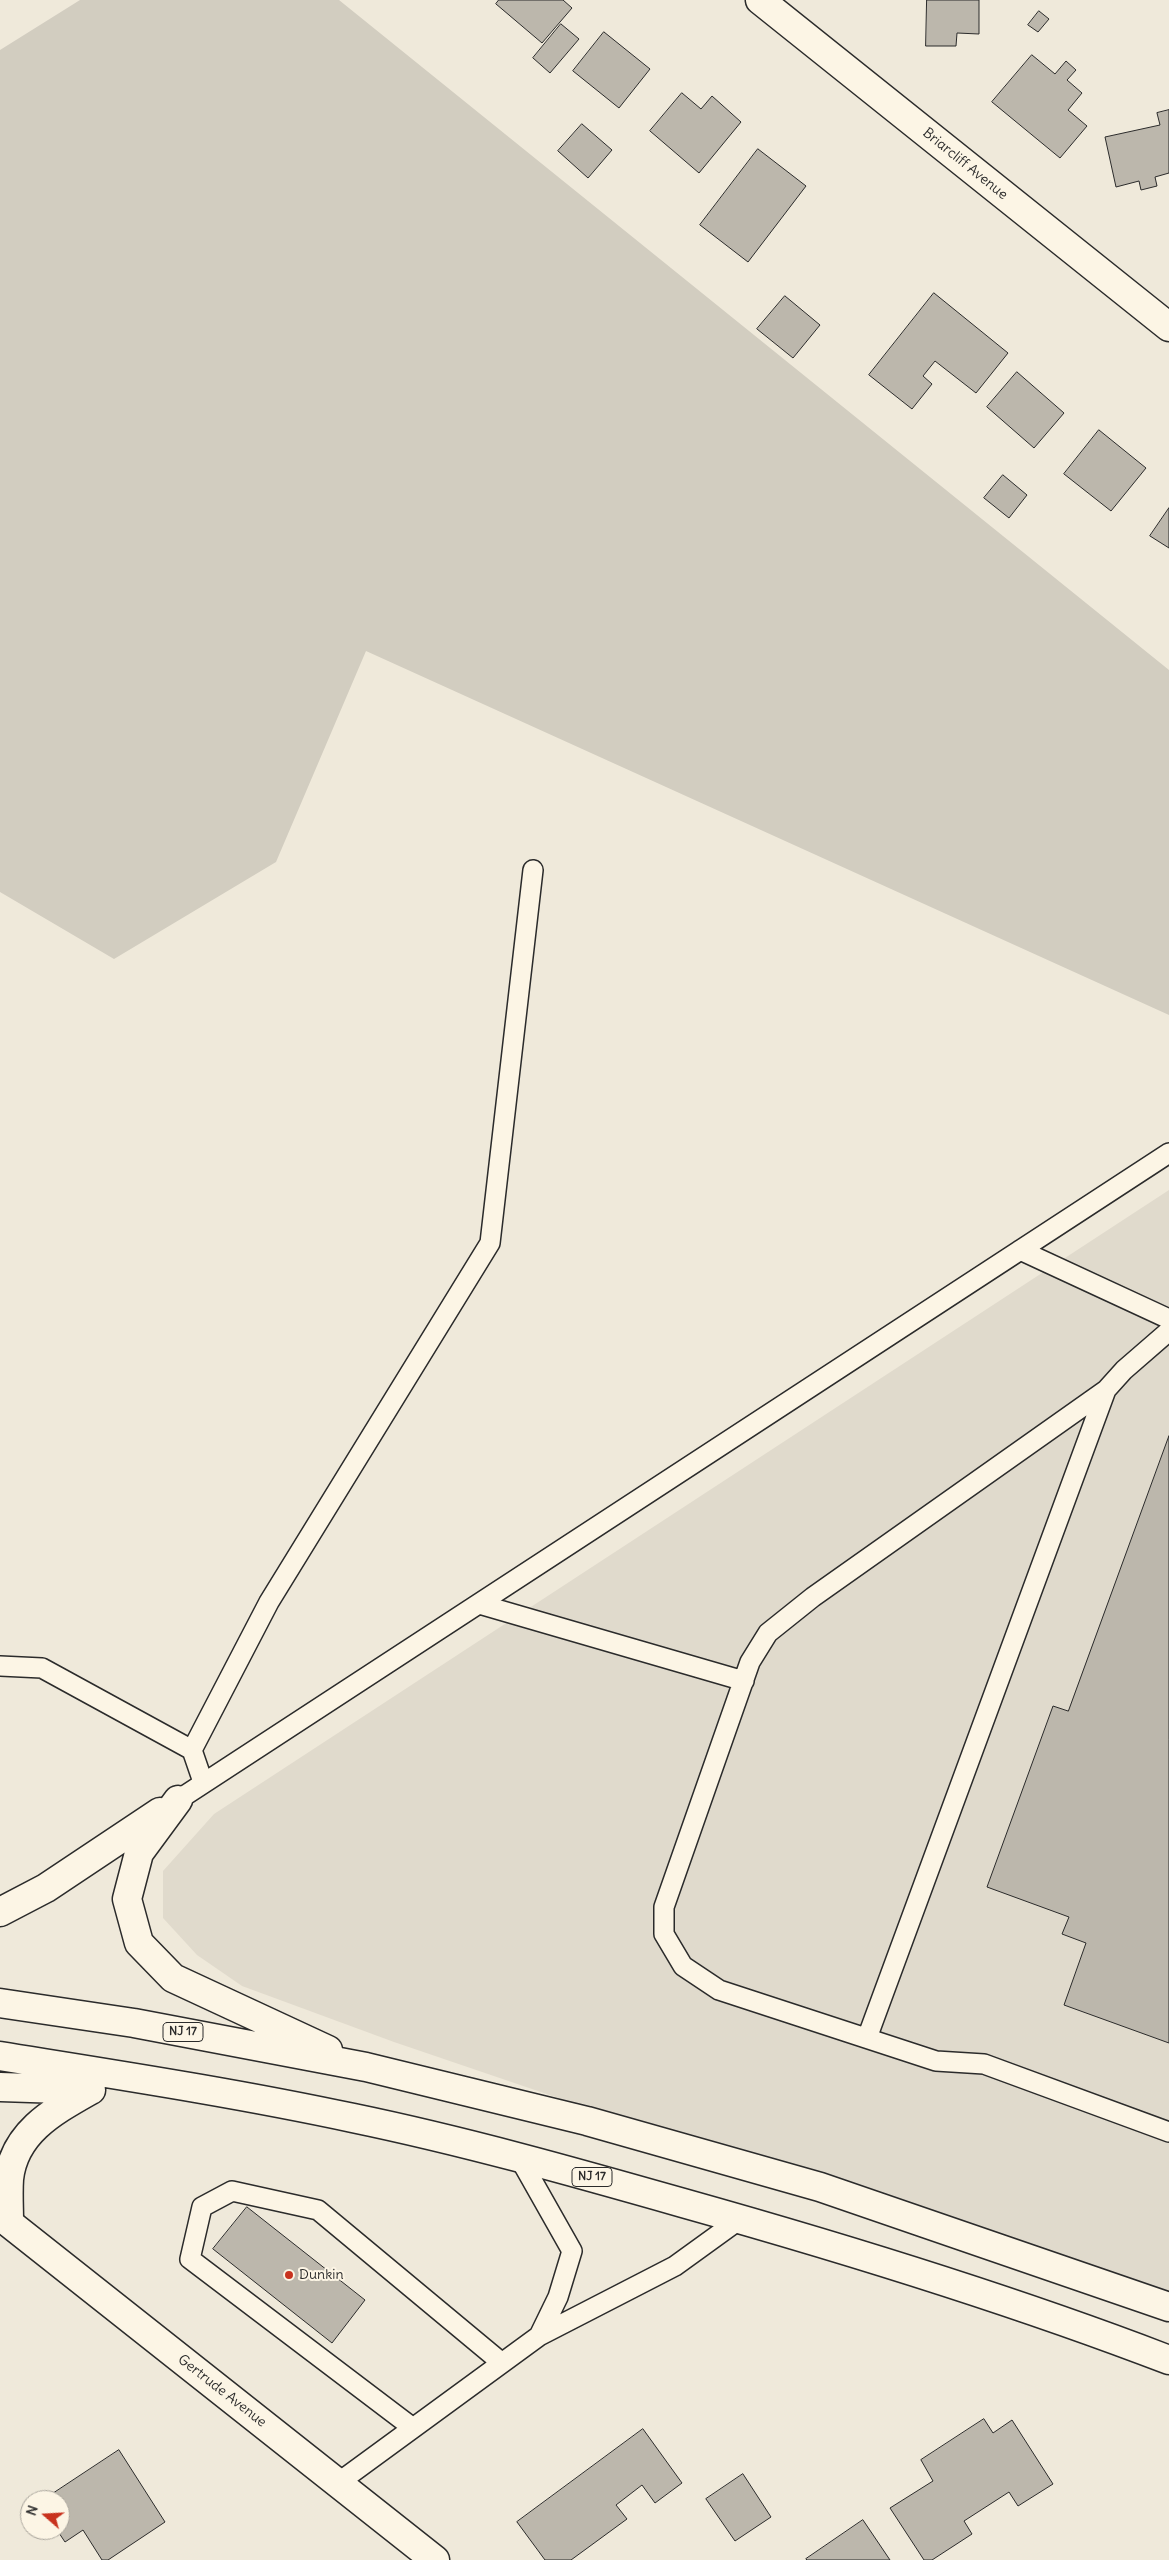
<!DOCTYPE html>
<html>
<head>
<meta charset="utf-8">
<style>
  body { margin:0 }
  #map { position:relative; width:1169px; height:2560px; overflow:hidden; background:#efe9da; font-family:Delius,sans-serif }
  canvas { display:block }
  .north { position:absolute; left:20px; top:2490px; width:50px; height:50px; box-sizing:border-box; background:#fcf5e5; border:1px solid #a8a49b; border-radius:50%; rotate:289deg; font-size:14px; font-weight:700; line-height:20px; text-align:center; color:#2b2b2b }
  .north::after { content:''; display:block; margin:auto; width:18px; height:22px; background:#c8321e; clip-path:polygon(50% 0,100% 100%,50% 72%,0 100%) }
</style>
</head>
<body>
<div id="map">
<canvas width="1169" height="2560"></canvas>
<div class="north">N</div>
</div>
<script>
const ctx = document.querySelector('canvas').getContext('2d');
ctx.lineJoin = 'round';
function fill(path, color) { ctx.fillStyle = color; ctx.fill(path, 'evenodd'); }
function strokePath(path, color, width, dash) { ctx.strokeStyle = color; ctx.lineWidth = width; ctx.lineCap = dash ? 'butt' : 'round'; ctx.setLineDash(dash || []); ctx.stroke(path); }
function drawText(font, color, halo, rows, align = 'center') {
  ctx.font = font + ' Delius,sans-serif'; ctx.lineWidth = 4; ctx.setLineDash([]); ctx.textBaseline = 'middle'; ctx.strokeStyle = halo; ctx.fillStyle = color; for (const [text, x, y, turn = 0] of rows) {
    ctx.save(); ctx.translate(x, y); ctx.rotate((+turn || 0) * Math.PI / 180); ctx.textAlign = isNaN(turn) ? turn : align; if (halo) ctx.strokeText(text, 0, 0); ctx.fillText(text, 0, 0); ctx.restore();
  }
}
const built = new Path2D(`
  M1169,1190V2306L394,2042L242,1986L197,1955L163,1918V1871L214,1814Z`);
const green = new Path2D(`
  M80,0H339L1169,670V1015L366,651L276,862L114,959L0,892V50Z`);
const building = new Path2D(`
  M499,0H563L572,8L542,43L496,4Z
  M927,0H979V34L957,33L956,46H926Z
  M1039,11L1049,19L1038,32L1028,25Z
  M561,24L579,39L550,73L533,58Z
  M604,32L650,69L619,108L573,71Z
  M1032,55L1055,74L1066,61L1076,70L1067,80L1082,93L1068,110L1087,126L1060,158L992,102Z
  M682,93L701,109L712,96L741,122L699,173L650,131Z
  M1169,110V173L1155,177L1157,186L1141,190L1139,181L1116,187L1105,137L1160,125L1157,113Z
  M582,124L612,150L588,178L558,151Z
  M758,149L806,186L748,262L700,225Z
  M934,293L1008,353L976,393L935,361L923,376L932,384L912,409L869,375Z
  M785,296L820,325L793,358L757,329Z
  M1017,372L1064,413L1034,448L987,407Z
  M1099,430L1146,468L1111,511L1064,474Z
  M1003,475L1027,495L1009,518L984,498Z
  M1169,508V548L1150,536Z
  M1169,1436V2043L1064,2005L1086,1943L1062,1934L1069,1917L987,1887L1053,1706L1068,1711Z
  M247,2207L365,2300L332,2343L213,2249Z
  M984,2419L993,2433L1012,2420L1053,2484L1018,2506L1009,2492L964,2521L972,2534L932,2560H924L890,2508L933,2481L921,2460Z
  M643,2429L682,2483L655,2503L642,2485L616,2505L627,2519L571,2560H545L517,2522Z
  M119,2450L165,2522L108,2560H102L83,2530L65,2542L57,2530H60V2500H43Z
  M743,2474L771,2517L735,2541L706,2499Z
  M863,2520L890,2560H807L806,2559Z`);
const lane = new Path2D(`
  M1020,1250L1169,1319
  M1169,1331L1124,1370L1106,1390L813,1597L768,1633L750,1662L664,1907V1934L683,1966L719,1990L936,2061L984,2064L1169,2132
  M479,1604L744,1681
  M0,1666L42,1668L192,1750L203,1782
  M192,1750L269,1602L490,1243L533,870
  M178,1800L1169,1153
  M867,2038L1106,1390
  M520,2159L572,2251L558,2297L539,2336L675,2266L740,2219
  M413,2428L190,2259L202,2207L232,2191L318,2210L502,2363
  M338,2483L539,2336`);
const street = new Path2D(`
  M760,0L1169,327
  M0,2216L435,2560`);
const highway = new Path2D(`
  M178,1800L139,1853L127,1899L139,1943L173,1978L328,2050
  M0,1912L46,1888L160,1812
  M0,2003L134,2023L366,2067L587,2121L820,2187L1169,2307
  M0,2056C118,2075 236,2093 353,2118C464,2141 574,2172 683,2203C847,2249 1010,2299 1169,2360
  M0,2087L91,2090
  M9,2222C9,2208 8,2193 9,2179C14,2133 52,2112 89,2091`);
const markers = [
  [289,2275,5,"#c8321e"]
];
const shields = [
  [183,2032,40],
  [592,2177,40]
];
const shieldNames = [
  ["NJ 17",183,2032],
  ["NJ 17",592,2177]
];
const streetNames = [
  ["Briarcliff Avenue",965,164,39],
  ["Gertrude Avenue",222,2391,38]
];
const poiNames = [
  ["Dunkin",299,2275]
];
fill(built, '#e0dacc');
fill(green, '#d2cdc0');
fill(building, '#bcb7ac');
strokePath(building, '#2b2b2b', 1);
strokePath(lane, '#2b2b2b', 22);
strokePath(street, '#2b2b2b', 31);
strokePath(highway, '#2b2b2b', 31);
strokePath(lane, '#fcf5e5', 19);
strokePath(street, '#fcf5e5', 28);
strokePath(highway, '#fcf5e5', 28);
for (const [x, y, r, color] of markers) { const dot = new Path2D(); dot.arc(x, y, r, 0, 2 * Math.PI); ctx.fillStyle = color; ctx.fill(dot); strokePath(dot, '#fcf5e5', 2); }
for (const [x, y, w] of shields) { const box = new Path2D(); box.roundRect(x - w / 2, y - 9.5, w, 19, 4); ctx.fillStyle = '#fcf5e5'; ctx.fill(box); strokePath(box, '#2b2b2b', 1); }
drawText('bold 12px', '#2b2b2b', null, shieldNames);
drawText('14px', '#2b2b2b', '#fcf5e5', streetNames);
drawText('14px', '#2b2b2b', '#fcf5e5', poiNames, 'left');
</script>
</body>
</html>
